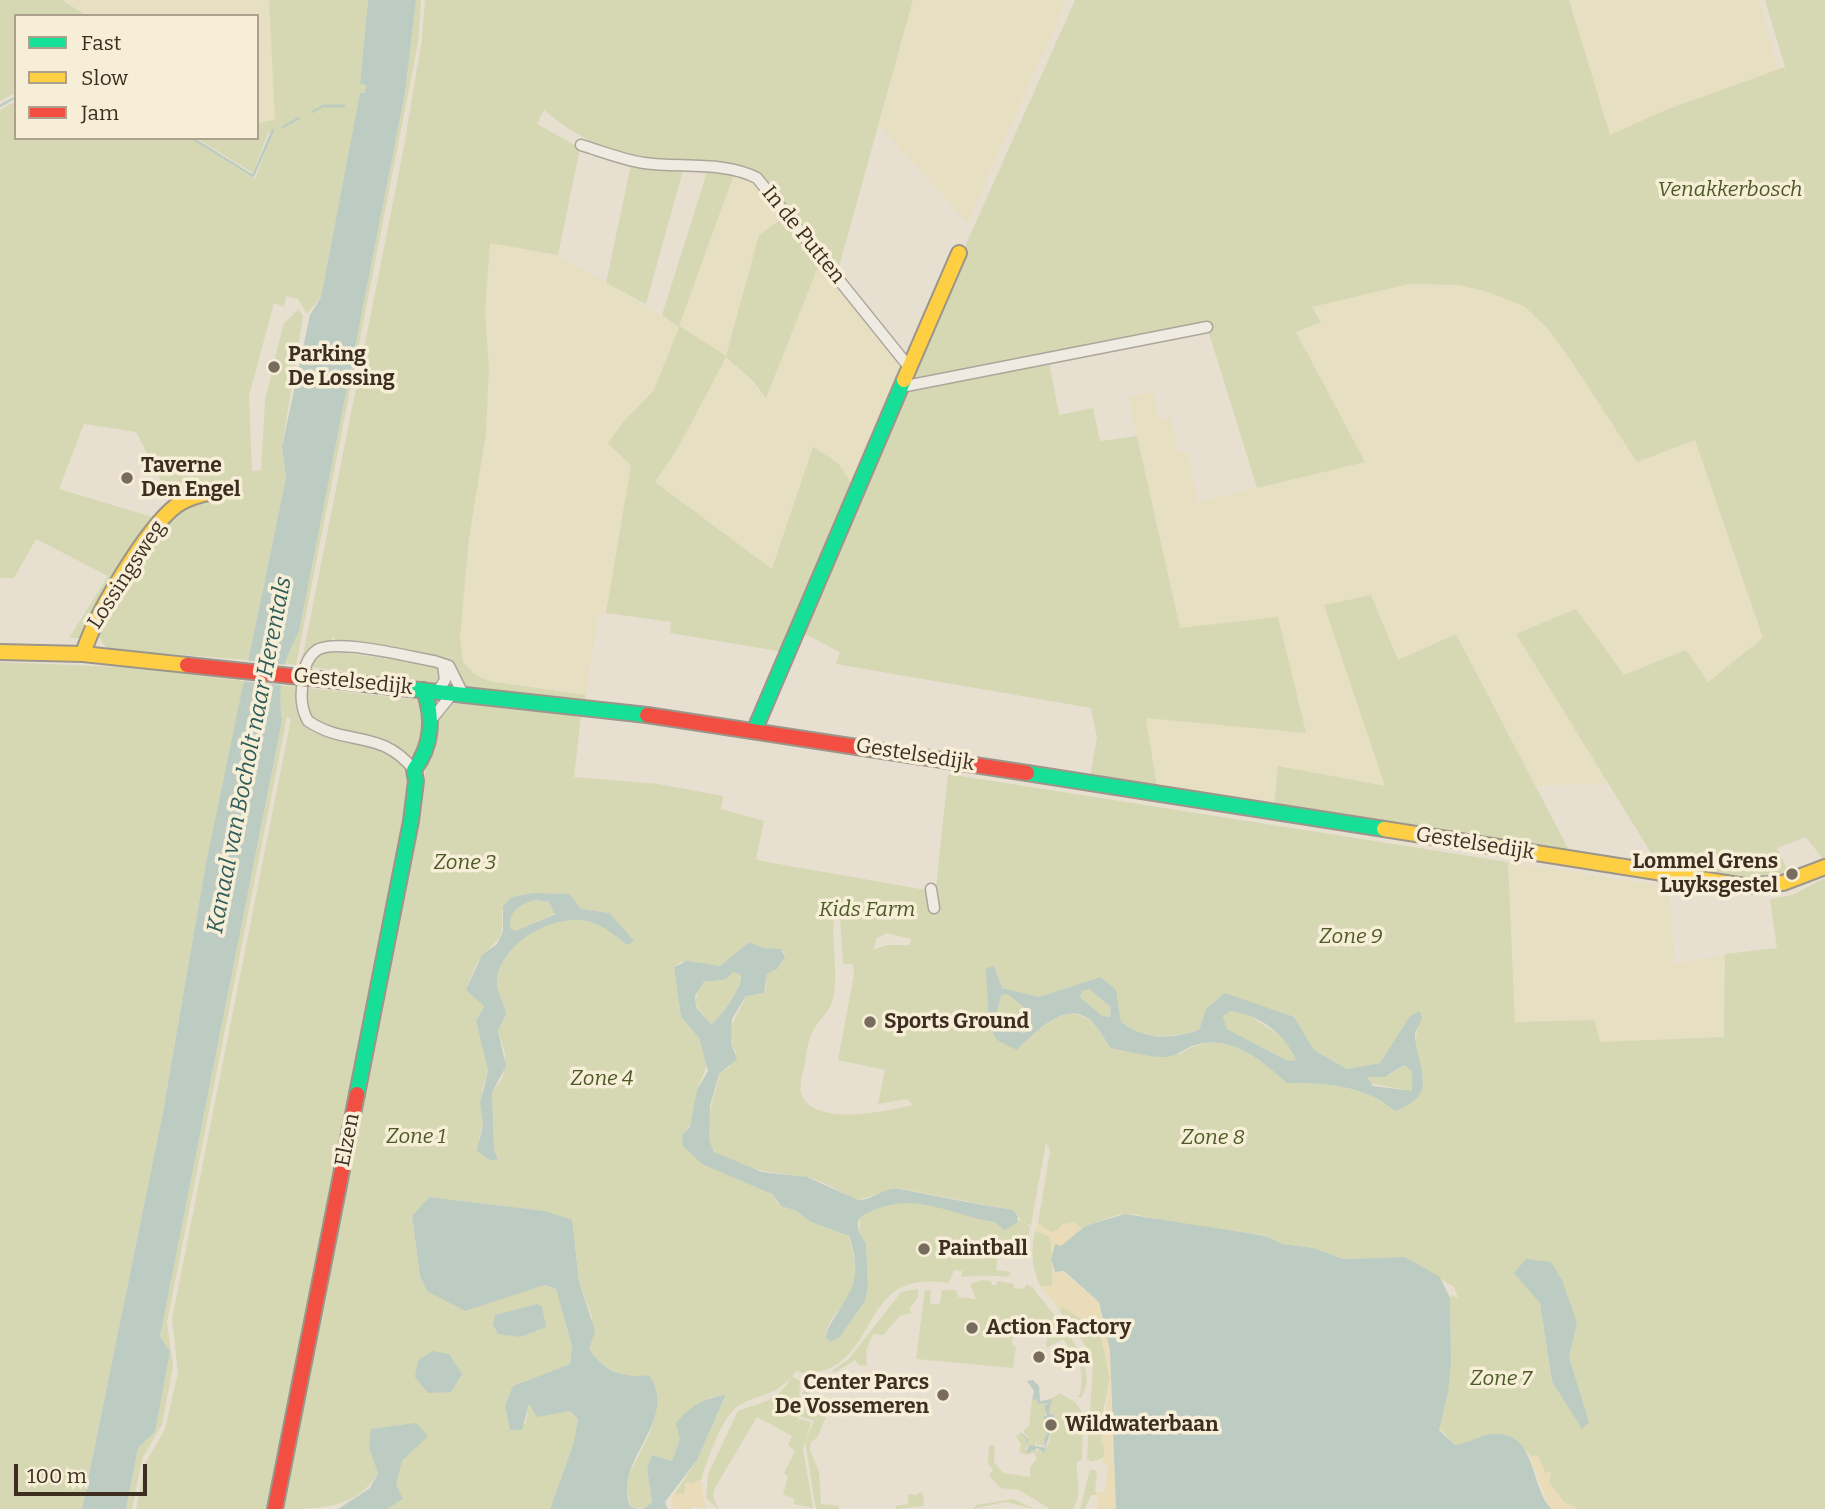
<!DOCTYPE html>
<html>
<head>
<meta charset="utf-8">
<style>
  body { margin:0 }
  #map { position:relative; width:1825px; height:1509px; overflow:hidden; background:#e7e0d1; font-family:Bitter,serif }
  canvas { display:block }
  .legend { position:absolute; left:14px; top:14px; width:245px; height:126px; box-sizing:border-box; background:#f7eed8; border:2px solid #ada18e; margin:0; padding:9px 12px; list-style:none; font-size:21px; color:#3d2e20 }
  .legend li { display:flex; align-items:center; gap:14px; height:35px }
  .legend b { width:35px; border:2px solid #ada18e }
  .scale { position:absolute; left:14px; top:1464px; width:133px; height:32px; box-sizing:border-box; border:4px solid #3d2e20; border-top:0; padding-left:9px; font-size:21px; line-height:24px; white-space:nowrap; color:#3d2e20; -webkit-text-stroke:5px #f7eed8; paint-order:stroke }
</style>
</head>
<body>
<div id="map">
<canvas width="1825" height="1509"></canvas>
<ul class="legend">
<li><b style="height:9px;background:#16e098"></b>Fast</li>
<li><b style="height:9px;background:#ffcf43"></b>Slow</li>
<li><b style="height:9px;background:#f24e42"></b>Jam</li>
</ul>
<div class="scale">100 m</div>
</div>
<script>
const ctx = document.querySelector('canvas').getContext('2d');
ctx.lineJoin = 'round';
function fill(path, color) { ctx.fillStyle = color; ctx.fill(path, 'evenodd'); }
function strokePath(path, color, width, dash) { ctx.strokeStyle = color; ctx.lineWidth = width; ctx.lineCap = dash ? 'butt' : 'round'; ctx.setLineDash(dash || []); ctx.stroke(path); }
function drawText(font, color, halo, rows, align = 'center') {
  ctx.font = font + ' Bitter,serif'; ctx.lineWidth = 7; ctx.setLineDash([]); ctx.textBaseline = 'middle'; ctx.strokeStyle = halo; ctx.fillStyle = color; for (const [text, x, y, turn = 0] of rows) {
    ctx.save(); ctx.translate(x, y); ctx.rotate((+turn || 0) * Math.PI / 180); ctx.textAlign = isNaN(turn) ? turn : align; if (halo) ctx.strokeText(text, 0, 0); ctx.fillText(text, 0, 0); ctx.restore();
  }
}
const farmland = new Path2D(`
  M62,0H269L275,120L257,123V16H87Z
  M913,0H1067L967,223L879,125Z
  M1569,0H1759L1782,84L1609,135Z
  M734,174L755,181L783,218L726,356L766,398L820,262L902,366L903,372L855,489L813,448L773,569L655,482L678,448L699,406L679,327L654,390L624,421L631,465L606,613L598,617L586,695L489,681L474,674L463,662L460,638L469,538L486,434L489,367L485,311L490,242L558,255L679,326Z
  M1409,284L1458,285L1488,292L1525,306L1548,329L1572,362L1695,440L1763,639L1707,682L1686,650L1624,676L1576,610L1517,634L1607,783L1536,786L1456,634L1398,660L1371,595L1325,605L1386,787L1278,766L1274,807L1157,788L1146,718L1306,732L1220,625L1180,629L1128,397L1153,392L1158,419L1171,418L1179,453L1188,452L1198,502L1364,462L1296,331L1311,307Z
  M1508,862L1669,887L1675,964L1725,954V1037L1600,1042L1595,1020L1515,1022Z`);
const green = new Path2D(`
  M0,0H62L87,16H16V93L0,101Z
  M269,0H368L360,84L366,85L365,93H360L321,297L307,314L298,299L286,296L284,307L274,303L249,396L252,471L261,470L265,400L282,330L284,323L299,309L303,316L282,447L286,478L248,660L108,649C100,641 97,635 100,624L172,502L136,432L84,424L59,489L159,519L116,579L80,638H69L108,576L36,539L14,578H0V110L16,101V138H190L255,179L272,132L268,133L253,173L196,138H257V123L275,120Z
  M416,0H421L418,43L296,665L284,663L299,632L405,93Z
  M425,0H913L837,274L760,174L748,168C669,158 609,166 544,110L537,124L580,148L558,255L490,243L485,311L489,367L486,434L469,538L460,638L463,662L474,674L489,681L586,695L585,701L469,689C458,680 456,665 444,659L337,643L334,637L301,665L403,152L422,39Z
  M1075,0H1569L1610,135L1666,110L1785,67L1765,0H1825V862L1806,837L1777,848L1790,875L1746,881L1661,869L1516,634L1576,609L1624,675L1686,650L1708,682L1763,638L1695,440L1637,462L1572,362L1548,329L1524,306L1488,292L1458,285L1409,284L1312,307L1321,322L1296,332L1365,462L1257,488L1208,330L907,384L939,305Z
  M631,165L683,170L646,304L606,283Z
  M707,172L734,174L679,326L726,356L759,235L783,218L820,262L766,398L754,382L726,357L678,448L655,482L772,569L813,447L838,463L855,489L784,652L670,633L671,622L606,613L631,465L608,443L624,421L654,390L679,327L662,315Z
  M1049,361L1059,415L1093,408L1100,441L1137,436L1180,628L1278,617L1306,733L1146,718L1157,788L1090,776L1097,738L1091,708L836,664L840,652L799,631L901,392Z
  M1371,595L1398,660L1456,634L1571,854L1274,807L1278,766L1385,786L1324,605Z
  M330,651L435,665L441,670L442,679L436,684L310,667L321,652Z
  M0,662L123,667L244,681L206,863L163,1112L82,1509H0Z
  M279,685L297,687C286,752 349,731 385,749C401,757 407,772 411,788L271,1509H136L146,1462L165,1429L178,1373L172,1319L291,719L287,717L167,1322L173,1366L162,1424L142,1459L132,1509H126L138,1448L155,1432L170,1352L160,1336L282,721Z
  M306,688L422,700L426,705L420,753L408,757C403,752 398,746 392,742C361,725 325,744 305,705Z
  M475,703L581,716L574,777L658,784L723,796L721,809L764,821L756,860L926,890L936,888L948,774L1508,862L1515,1022L1595,1020L1600,1042L1724,1037L1725,954L1777,948L1770,899L1792,895L1825,878V1509H1577L1564,1502L1549,1482L1551,1472H1545L1538,1456H1530C1500,1416 1488,1443 1455,1445L1439,1428L1451,1362L1450,1300L1451,1295L1458,1298L1454,1287L1405,1257L1343,1259L1314,1248L1282,1244L1265,1235L1205,1229L1133,1214L1117,1215L1081,1228L1073,1222L1051,1233L1038,1223L1050,1151L1046,1142L1031,1225L1024,1224L1016,1213L1007,1209L898,1188L858,1200C841,1194 827,1182 809,1178C787,1173 717,1170 710,1143C703,1119 716,1097 719,1074L730,1066L736,1052C722,1031 739,1014 746,996L761,994L766,989L767,973L774,971L785,954L783,951L764,948L749,942L720,966L680,962L674,967L681,1017L699,1038L707,1065L699,1085L692,1123L684,1133L690,1153L706,1165L772,1194L778,1204L795,1210L812,1222L848,1236C853,1250 858,1272 854,1287C850,1304 819,1322 828,1341L840,1337L865,1301L868,1287L866,1243L859,1236L860,1218C900,1185 951,1213 994,1222L1001,1228L1019,1220L1030,1227L1025,1259L1021,1258L1022,1244L1000,1240L996,1270L1011,1272L1008,1277C991,1275 977,1276 962,1277V1271L954,1270L949,1283C862,1269 880,1350 825,1370C818,1372 810,1373 803,1374L797,1370L792,1376L800,1381L798,1419L811,1422L803,1449L813,1508L794,1504V1499L783,1494L788,1477L784,1473L795,1451L788,1445L792,1436L757,1417L715,1488L713,1496L718,1509L706,1498L708,1474L738,1411C761,1403 780,1400 791,1377C774,1397 759,1393 738,1406C722,1416 707,1461 701,1480L691,1484L689,1481L684,1494L674,1495L697,1460L726,1396L710,1397L680,1439L672,1461L652,1455L647,1468L652,1502L644,1509L631,1507L625,1483C639,1451 672,1409 649,1375L628,1378L597,1362L589,1349L592,1317L579,1281L575,1243L545,1211L429,1197L412,1216L420,1276L427,1291L465,1310L545,1285L556,1289L572,1346L570,1364L513,1386L505,1406L510,1430L526,1423L529,1403L535,1410L570,1411L578,1419L574,1442L550,1509H386L402,1461L427,1436L369,1448L378,1473C356,1509 321,1509 280,1509L435,723L447,704ZM534,893L570,894L581,909L610,913L633,941C619,935 604,925 589,921C554,913 502,941 497,978C495,991 504,1001 506,1014L498,1031L505,1053L503,1077L492,1093L494,1149L498,1159L490,1160L484,1155L479,1137L483,1124L482,1089L488,1071L476,1021L484,1005L466,990C471,979 475,963 484,954C502,935 503,939 502,910ZM839,901L843,964H853L854,974L838,1060L885,1070L878,1104L907,1099L913,1105C887,1111 817,1127 802,1096C798,1086 803,1074 805,1064C807,1055 807,1042 812,1033C817,1022 828,1013 832,1002C842,969 825,931 839,901ZM887,933L911,939L910,945H887L873,950L877,938ZM994,966L1002,988L1039,997L1100,977L1116,989L1121,1022C1148,1041 1169,1038 1199,1030L1206,1009L1294,1017L1314,1050L1347,1069L1380,1063L1410,1016L1422,1019C1410,1040 1418,1058 1424,1080L1395,1111C1365,1085 1325,1083 1287,1083C1256,1056 1219,1026 1180,1054L1111,1048C1105,1040 1099,1029 1091,1022C1066,998 1034,1034 1017,1050L989,1026ZM1540,1303L1577,1322L1569,1357L1589,1422L1552,1381ZM537,1304L520,1337L507,1335L495,1315Z
  M537,900L549,902L555,913L515,932L511,929C506,912 522,902 537,900Z
  M733,972L741,975C742,985 720,1020 711,1024L695,1004L699,986C710,977 721,981 733,972Z
  M1089,989L1111,1007L1110,1017L1102,1016L1080,997L1082,991Z
  M1006,993C1022,1005 1032,1010 1028,1031L1022,1034L997,1013L1001,995Z
  M1230,1011L1247,1014L1287,1040L1296,1060L1288,1061L1227,1029L1223,1016Z
  M1404,1065L1412,1071V1091L1369,1083L1366,1077L1390,1075Z
  M1039,1230C1043,1232 1047,1233 1050,1237C1051,1238 1053,1281 1052,1285L1041,1287C1031,1268 1031,1251 1035,1231Z
  M983,1280L991,1281L992,1285H996L998,1281L1014,1284V1288L1024,1289L1026,1284L1033,1288C1052,1314 1104,1365 1081,1398L1076,1396L1080,1395C1083,1376 1082,1363 1072,1346L1069,1348L1063,1339L1046,1348L1047,1339L1039,1330L1024,1326L1023,1330L1013,1333L1012,1344L1016,1348L1013,1368L916,1359L925,1290H931L930,1304H940L942,1290H956L958,1297L976,1299L970,1284Z
  M918,1289V1297L909,1309L912,1313L900,1316L883,1335L873,1334L866,1351L867,1366L859,1365L855,1360L834,1373L833,1370L849,1359L901,1292Z
  M1063,1307L1100,1331L1110,1378L1102,1416L1105,1457L1092,1462L1087,1459L1093,1363L1088,1349L1059,1310Z
  M829,1374L830,1379L802,1398L805,1378Z
  M1060,1393L1075,1402L1083,1413L1082,1460L1077,1462C1076,1479 1083,1493 1073,1509H1050L1019,1490L1000,1488L989,1475L993,1470L988,1464L989,1445L995,1446L994,1462L1003,1473L1030,1477V1467L1037,1458L1034,1453L1027,1455L1019,1452L1021,1445L1016,1436L1021,1432L1026,1440V1451L1035,1448L1037,1454L1038,1448L1042,1453L1048,1445L1055,1417L1049,1413L1050,1399L1044,1397L1051,1399Z
  M1036,1399L1038,1404L1048,1402L1044,1421L1048,1425L1052,1422L1044,1440V1450L1042,1445L1037,1446L1036,1440L1035,1446L1028,1451V1439L1023,1431L1029,1426L1032,1400Z
  M802,1400L814,1405L826,1417L817,1438L811,1442L810,1451L819,1471L821,1504L839,1506V1509H817L815,1504L805,1441L814,1421L800,1416Z
  M1090,1469L1097,1471L1095,1491L1098,1495H1091L1085,1509H1080Z
  M919,1492L923,1493L924,1506L896,1509V1506L908,1504V1494L918,1495Z
  M1013,1499L1035,1509L1005,1502L973,1509L976,1505Z`);
const sand = new Path2D(`
  M1073,1222L1081,1228L1061,1270L1099,1302L1110,1350L1116,1509H1097L1098,1492H1105L1108,1465L1102,1463L1105,1449L1101,1442L1110,1378L1100,1331L1063,1307L1059,1309L1041,1287L1052,1285C1054,1279 1052,1243 1050,1237L1035,1231L1038,1223L1051,1232L1058,1230L1062,1224Z
  M1537,1455L1545,1472H1551L1549,1482L1564,1502L1577,1509H1552L1548,1505L1530,1457Z
  M701,1480L706,1509L693,1506L691,1509H673L672,1494H684L686,1482L691,1484Z`);
const water = new Path2D(`
  M368,0H416L405,93L299,632C281,666 278,684 282,721L160,1336L170,1352L155,1432L138,1448L126,1509H82L163,1112L206,863L286,478L282,447L310,315L321,297L360,93H365L366,85L360,84Z
  M534,893L570,894L581,909L610,913L634,941L628,945C616,937 605,926 591,922C556,912 503,941 497,978C495,991 504,1001 506,1014L498,1031L506,1066L492,1093L494,1149L498,1160H490L477,1151L483,1124L480,1103L488,1071L476,1021L484,1006L466,990L482,955L497,944L503,931V906L512,897ZM537,900L549,902L555,914L516,931L511,929C506,913 522,902 537,900Z
  M749,942L764,948L781,949L785,957L777,969L767,974L764,993L746,996L732,1019L731,1043L737,1059L719,1074L710,1106L709,1140L714,1152L762,1172L807,1177L858,1200C872,1201 886,1186 900,1189C938,1196 975,1204 1013,1210L1018,1216L1017,1223L1004,1230L994,1222C947,1214 915,1190 867,1213C852,1220 858,1233 866,1243L868,1287L865,1301L840,1337L830,1342L826,1338L827,1331C848,1292 865,1285 849,1236L811,1222L795,1210L781,1206L772,1194L702,1164L683,1146L682,1135L690,1127L697,1090L708,1071L699,1038L681,1017L674,967L687,961L720,966ZM733,972L741,975C743,985 720,1020 711,1024L696,1007L695,996L704,982L726,979Z
  M994,966L1002,988L1039,997L1100,977L1116,989L1121,1022C1148,1041 1170,1039 1199,1030L1206,1009L1225,993L1294,1017L1314,1050L1347,1069L1380,1063L1410,1016L1420,1011L1422,1019L1415,1033C1416,1068 1442,1094 1395,1111C1365,1085 1325,1083 1287,1083C1262,1061 1231,1034 1195,1045C1183,1049 1175,1058 1160,1057C1144,1056 1127,1051 1111,1048C1105,1040 1099,1029 1091,1021C1066,998 1034,1034 1017,1050L997,1040L989,1026L986,968ZM1089,989L1111,1007L1110,1017L1102,1016L1080,997L1082,991ZM1007,994C1022,1005 1032,1010 1028,1031L1022,1034L997,1013L1001,995ZM1230,1011C1259,1015 1285,1033 1296,1060L1288,1061L1227,1029L1223,1016ZM1404,1065L1412,1071V1091L1373,1086L1367,1077H1385Z
  M429,1197L545,1211L572,1220L579,1281L595,1331L589,1349C603,1371 624,1379 649,1375C681,1422 610,1461 631,1507L638,1509H550L574,1442L578,1419L570,1411L537,1417L529,1404L522,1430H510L505,1406L513,1386L570,1364L572,1346L556,1289L545,1285L465,1311L427,1291L420,1276L412,1216Z
  M1125,1214L1266,1236L1282,1244L1314,1248L1343,1259L1405,1257L1440,1277L1450,1298L1451,1362L1448,1392L1439,1430L1455,1445C1468,1444 1479,1435 1492,1434C1538,1430 1529,1488 1552,1509H1116L1110,1350L1099,1302L1064,1271L1055,1272L1051,1259L1055,1244L1061,1246L1085,1226Z
  M1526,1259L1551,1262L1562,1280L1577,1323L1569,1357L1589,1422L1582,1429L1552,1381L1540,1303L1514,1273Z
  M537,1304L542,1307L546,1327L520,1337L498,1334L493,1324L495,1315Z
  M433,1351L449,1354L462,1374L451,1392L428,1393L415,1377L418,1360Z
  M1033,1380L1039,1386L1040,1401L1052,1399L1049,1413L1055,1416L1044,1453L1038,1448L1027,1453L1026,1440L1021,1432L1028,1439L1027,1450L1030,1445L1045,1448L1044,1440L1052,1422L1048,1425L1043,1417L1047,1415L1044,1406L1048,1403L1038,1404L1036,1399L1032,1400L1034,1391L1027,1381Z
  M726,1395L697,1460L665,1502L668,1509H644L652,1502L647,1468L652,1455L672,1461L680,1439L676,1423C691,1406 703,1398 726,1395Z
  M416,1423L428,1436L402,1461L396,1485L403,1499L386,1509H338L370,1488L378,1473L369,1448L371,1429Z`);
const pier = new Path2D(`
  M244,660L287,665L283,685L240,681Z`);
const stream = new Path2D(`
  M0,106L16,97
  M312,112L323,106H344
  M283,127L299,118
  M192,138L253,176L273,130`);
const street = new Path2D(`
  M581,145C601,151 623,160 644,163C679,168 725,161 757,178L909,367
  M901,387L1207,327
  M438,691L445,680L443,664
  M431,720L453,693
  M414,770C381,728 346,747 308,721C300,707 301,694 303,679C304,668 307,657 317,650C336,638 410,657 434,661L449,666L463,694
  M931,889L934,908`);
const fast = new Path2D(`
  M319,679L647,715
  M755,729L904,380
  M1027,773L1384,829
  M357,1094L411,821L416,781L414,770C432,746 434,718 424,690`);
const slow = new Path2D(`
  M904,380L959,253
  M0,652L83,654L187,665
  M83,654C94,617 146,528 177,505C190,496 208,493 223,490
  M1384,829L1745,886L1783,883L1825,867`);
const jam = new Path2D(`
  M647,715L1027,773
  M275,1509L357,1094`);
const jamBridge = new Path2D(`
  M187,665L319,679`);
const markers = [
  [274,367,7,"#786c5e"],
  [127,478,7,"#786c5e"],
  [1792,874,7,"#786c5e"],
  [870,1022,7,"#786c5e"],
  [924,1249,7,"#786c5e"],
  [972,1328,7,"#786c5e"],
  [1039,1357,7,"#786c5e"],
  [943,1395,7,"#786c5e"],
  [1051,1425,7,"#786c5e"]
];
const parkNames = [
  ["Venakkerbosch",1730,190],
  ["Zone 3",465,863],
  ["Kids Farm",867,910],
  ["Zone 9",1351,937],
  ["Zone 4",602,1079],
  ["Zone 1",416,1137],
  ["Zone 8",1213,1138],
  ["Zone 7",1501,1379]
];
const streetNames = [
  ["In de Putten",803,235,51],
  ["Lossingsweg",127,575,-57],
  ["Gestelsedijk",353,682,6],
  ["Gestelsedijk",915,755,9],
  ["Gestelsedijk",1475,844,9],
  ["Elzen",348,1140,-79]
];
const poiNames = [
  ["Parking",288,355],
  ["De Lossing",288,379],
  ["Taverne",141,466],
  ["Den Engel",141,490],
  ["Lommel Grens",1778,862,"right"],
  ["Luyksgestel",1778,886,"right"],
  ["Sports Ground",884,1022],
  ["Paintball",938,1249],
  ["Action Factory",986,1328],
  ["Spa",1053,1357],
  ["Center Parcs",929,1383,"right"],
  ["De Vossemeren",929,1407,"right"],
  ["Wildwaterbaan",1065,1425]
];
const waterNames = [
  ["Kanaal van Bocholt naar Herentals",250,755,-79]
];
fill(farmland, '#e6dfc2');
fill(green, '#d6d7b3');
fill(sand, '#eadcb9');
fill(water, '#bcccc2');
fill(pier, '#e7e0d1');
strokePath(stream, '#bcccc2', 2.5);
strokePath(street, '#ada599', 13);
strokePath(fast, '#9c958a', 18);
strokePath(slow, '#9c958a', 18);
strokePath(jam, '#9c958a', 18);
strokePath(street, '#efebe3', 10);
strokePath(fast, '#16e098', 14);
strokePath(slow, '#ffcf43', 14);
strokePath(jam, '#f24e42', 14);
strokePath(jamBridge, '#9c958a', 18, []);
strokePath(jamBridge, '#f24e42', 14);
for (const [x, y, r, color] of markers) { const dot = new Path2D(); dot.arc(x, y, r, 0, 2 * Math.PI); ctx.fillStyle = color; ctx.fill(dot); strokePath(dot, '#f7eed8', 2.5); }
drawText('italic 21px', '#4d5a26', '#f7eed8', parkNames);
drawText('21px', '#3d2e20', '#f7eed8', streetNames);
drawText('bold 21px', '#3d2e20', '#f7eed8', poiNames, 'left');
drawText('italic 23px', '#2f5d5a', '#f7eed8', waterNames);
</script>
</body>
</html>
